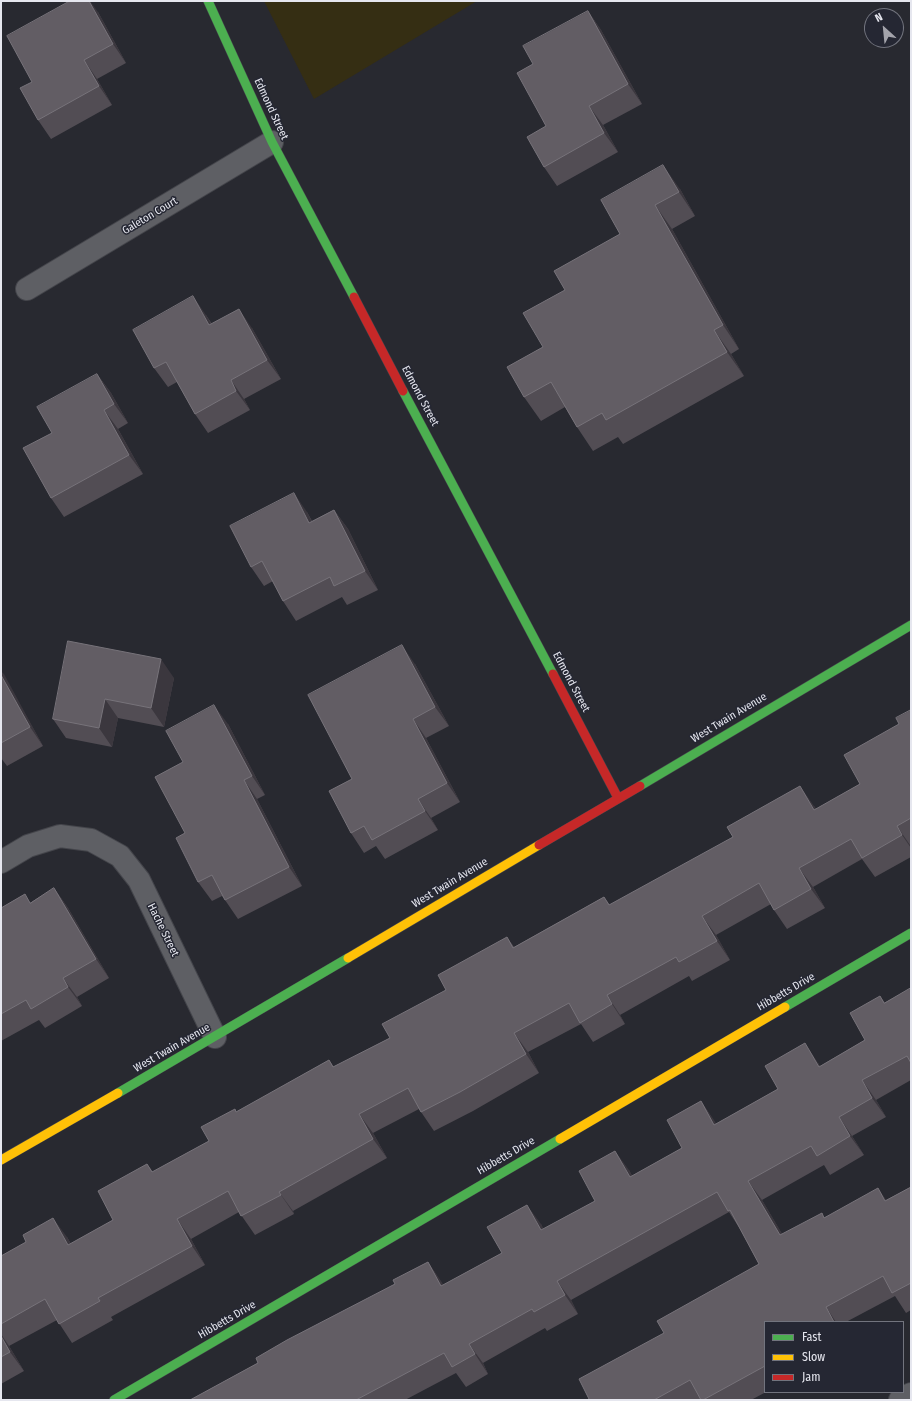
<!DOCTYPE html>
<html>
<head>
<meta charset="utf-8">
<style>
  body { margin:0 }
  #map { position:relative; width:912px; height:1401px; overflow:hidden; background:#282930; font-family:"Fira Sans Condensed",sans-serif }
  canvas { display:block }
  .frame { position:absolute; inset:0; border:2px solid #e6e7ef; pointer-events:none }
  .legend { position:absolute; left:764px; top:1321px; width:140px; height:72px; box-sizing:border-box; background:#252733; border:1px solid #72747e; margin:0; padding:5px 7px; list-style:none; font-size:12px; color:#e6e7ef }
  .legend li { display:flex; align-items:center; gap:8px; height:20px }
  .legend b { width:20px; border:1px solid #72747e }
  .north { position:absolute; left:864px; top:8px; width:40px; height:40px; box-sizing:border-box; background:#252733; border:1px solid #72747e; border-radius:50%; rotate:333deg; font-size:11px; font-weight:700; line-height:16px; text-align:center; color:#e6e7ef }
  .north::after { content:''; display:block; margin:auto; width:14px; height:18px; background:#a4a4ac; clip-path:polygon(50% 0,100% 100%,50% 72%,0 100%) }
</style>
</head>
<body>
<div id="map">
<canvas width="912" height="1401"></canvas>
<div class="frame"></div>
<ul class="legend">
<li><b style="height:5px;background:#4caf50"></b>Fast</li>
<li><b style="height:5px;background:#ffc107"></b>Slow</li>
<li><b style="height:5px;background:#c62828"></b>Jam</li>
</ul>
<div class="north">N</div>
</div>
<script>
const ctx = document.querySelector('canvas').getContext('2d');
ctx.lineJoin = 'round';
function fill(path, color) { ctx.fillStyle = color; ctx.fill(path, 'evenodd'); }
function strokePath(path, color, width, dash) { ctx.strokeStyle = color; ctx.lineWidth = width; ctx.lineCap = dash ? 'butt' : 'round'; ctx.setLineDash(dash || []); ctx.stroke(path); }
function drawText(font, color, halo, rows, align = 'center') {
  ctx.font = font + ' "Fira Sans Condensed",sans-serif'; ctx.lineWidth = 3; ctx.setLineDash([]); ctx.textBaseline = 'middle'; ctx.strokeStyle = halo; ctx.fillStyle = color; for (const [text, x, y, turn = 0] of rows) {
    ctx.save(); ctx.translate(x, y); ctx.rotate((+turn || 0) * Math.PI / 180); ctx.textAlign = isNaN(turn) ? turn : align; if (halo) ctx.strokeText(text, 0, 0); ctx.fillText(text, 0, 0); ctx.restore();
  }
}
const sand = new Path2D(`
  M264,1H477L314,99Z`);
const street = new Path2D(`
  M27,289L272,142
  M1,862L28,846L60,836L91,840L120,856L139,880L215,1037
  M900,1400L911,1394`);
const fast = new Path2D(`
  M208,1L272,142L354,297
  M403,391L553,674
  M640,786L911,625
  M785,1007L911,933
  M118,1093L348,958
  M114,1400L560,1139`);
const slow = new Path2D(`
  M348,958L539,845
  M560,1139L785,1007
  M1,1160L118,1093`);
const jam = new Path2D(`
  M354,297L403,391
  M553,674L618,798
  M539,845L640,786`);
const wall = new Path2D(`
  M588,11L601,30L642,104L603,125L618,152L557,186L544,167L546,126L533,64Z
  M98,12L126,63L97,79L112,105L51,139L38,120L32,82Z
  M680,189L695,216L672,229L739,349L731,354L744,376L623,444L618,437L593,451L577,427L565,407L541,421L524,397L565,290L620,234L601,200Z
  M206,315L212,324L252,328L281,379L244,399L250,410L208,433L195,414L177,382L168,387L154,368Z
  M97,374L111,393L128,423L118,429L143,474L64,517L51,498L52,433Z
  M334,510L348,529L378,590L347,605L342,597L296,621L283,601L273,581L264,586L251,567L307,512L312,521Z
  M68,641L174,678L164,727L118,718L112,747L66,738L53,719Z
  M415,664L449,726L426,738L460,802L431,818L438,830L385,859L376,846L364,853L351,833L352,779Z
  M1,671L43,746L7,766L1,758Z
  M911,710V845H910L911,847V857L875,877L862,859L813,887L825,908L787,929L774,910L771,904L716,935L730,960L692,981L689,976L620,1015L625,1024L593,1042L581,1024L528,1052L539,1073L473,1111L434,1131L419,1109L373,1133L387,1158L293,1211L294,1214L255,1235L239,1212L191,1239L205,1265L111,1317L113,1320L72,1343L57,1320L9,1346L24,1371L1,1384V1256L67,1237L71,1244L113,1220L147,1164L153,1172L209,1141L237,1112L329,1060L334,1067L390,1038L446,990L507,937L514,947L604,897L610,905L814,806L816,809L860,784L899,724Z
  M228,724L265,795L257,799L302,886L238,919L225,900L222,896L212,901L198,882L183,762Z
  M54,888L68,908L109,978L77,997L82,1006L45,1028L39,1020L1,1041V908L25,894L30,903Z
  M911,988V1080L876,1100L886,1117L852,1136L864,1155L830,1175L824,1165L762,1200L782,1234L825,1217L886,1200L911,1187V1310L906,1313L895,1296L846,1322H765V1392H766L751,1400H587L589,1399L664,1333L759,1264L740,1229L729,1212L571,1300L578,1314L547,1331L545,1328L483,1363L488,1374L466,1387L456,1373L405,1400H190L258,1363L395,1284L428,1262L443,1285L502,1253L541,1224L543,1229L595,1201L629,1170L632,1176L682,1148L701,1101L716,1124L778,1089L818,1063L820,1066L865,1040L880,996L885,1003Z`);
const shadedWall = new Path2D(`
  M89,1H90L98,12L126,63L113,44Z
  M588,11L601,30L642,104L628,84Z
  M84,60L97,79L112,105L99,86Z
  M589,106L603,125L618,152L604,133Z
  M663,165L680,189L695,216L679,192Z
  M655,205L672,229L739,349L723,325Z
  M193,296L206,315L223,344L209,325Z
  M239,309L252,328L281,379L267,360Z
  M714,330L731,354L744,376L727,352Z
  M97,374L111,393L128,423L114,404Z
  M231,380L244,399L250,410L236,391Z
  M104,410L118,429L143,474L129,455Z
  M294,493L307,512L322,542L309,523Z
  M334,510L348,529L378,590L365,571Z
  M402,645L415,664L449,726L435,707Z
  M161,659L174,678L164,727L151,708Z
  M1,671L4,674L43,746L30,727L1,675Z
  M105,699L118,718L112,747L99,728Z
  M214,705L228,724L265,795L252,776Z
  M413,719L426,738L460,802L447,783Z
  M244,780L257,799L302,886L289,867Z
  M800,786L814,806L827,829L814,810Z
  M418,799L431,818L438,830L425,811Z
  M897,826L910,845L911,848L902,835Z
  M799,868L813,887L825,908L811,889Z
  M54,888L68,908L109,978L96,959Z
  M702,916L716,935L730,960L717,941Z
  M63,978L77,997L82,1006L68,987Z
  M607,995L620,1015L625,1024L612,1004Z
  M514,1033L528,1052L539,1073L526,1054Z
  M805,1043L818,1063L832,1086L819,1067Z
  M862,1080L876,1100L886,1117L872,1098Z
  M701,1101L714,1120L727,1144L714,1125Z
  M359,1114L373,1133L387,1158L373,1139Z
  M839,1117L852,1136L864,1155L850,1136Z
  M615,1151L629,1170L643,1196L630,1177Z
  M748,1181L762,1200L794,1254L780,1235Z
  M878,1188L891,1207L885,1201Z
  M279,1192L293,1211L294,1214L281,1195Z
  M527,1205L541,1224L555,1249L541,1230Z
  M53,1218L67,1237L82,1264L68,1245Z
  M177,1219L191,1239L205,1265L192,1246Z
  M428,1262L441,1281L455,1305L441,1286Z
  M557,1281L571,1300L578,1314L565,1295Z
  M826,1307L836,1322H834Z
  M1,1334L9,1346L24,1371L10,1352L1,1336Z
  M469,1344L483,1363L488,1374L475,1354Z`);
const building = new Path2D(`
  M70,1H89L113,44L84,60L99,86L38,120L20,88L32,82L7,36Z
  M588,11L628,84L589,106L604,133L544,167L527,137L546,126L517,73L533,64L523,46Z
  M663,165L679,192L655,205L723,325L714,330L727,352L606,420L602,413L577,427L551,382L524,397L507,367L543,347L523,313L565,290L554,271L620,234L601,200Z
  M193,296L209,325L239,309L267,360L231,380L236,391L195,414L166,362L154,368L133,330Z
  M97,374L114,404L104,410L129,455L51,498L23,448L52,433L37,407Z
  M294,493L309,523L334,510L365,571L334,586L330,577L283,601L262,561L251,567L230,526Z
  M68,641L161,659L151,708L105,699L99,728L53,719Z
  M402,645L435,707L413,719L447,783L418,799L425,811L372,840L364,826L351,833L329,791L352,779L308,695Z
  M1,675L30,727L1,743Z
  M214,705L252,776L244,780L289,867L225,900L212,875L198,882L176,838L185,833L155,777L183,762L166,731Z
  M911,710V818L897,826L902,835L862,858L851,839L799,868L811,889L774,910L759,883L702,916L717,941L679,962L676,957L607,995L612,1004L580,1023L569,1003L514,1033L526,1054L460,1092L421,1112L408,1088L359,1114L373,1139L279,1192L281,1195L241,1216L228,1191L177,1219L192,1246L98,1298L100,1301L59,1324L45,1299L1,1324V1256L26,1242L23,1235L53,1218L68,1245L113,1220L98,1191L147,1164L152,1172L209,1141L201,1127L235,1109L236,1112L329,1060L333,1067L390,1038L382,1024L446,990L438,975L507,937L513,948L604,897L609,905L733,837L727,827L800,786L814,810L860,784L844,755L899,724L896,718Z
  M54,888L96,959L63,978L68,987L31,1009L26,1000L1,1014V908L25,894L30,903Z
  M911,988V1063L907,1056L862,1080L872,1098L839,1117L850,1136L817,1156L811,1146L748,1181L780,1235L822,1213L824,1218L878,1188L885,1201L911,1187V1283L892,1293L883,1276L826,1307L834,1322H765V1366L703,1400H701L690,1380L654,1400H587L589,1399L579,1379L664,1333L657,1321L759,1264L730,1210L728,1211L717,1192L557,1281L565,1295L534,1312L532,1309L469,1344L475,1354L452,1367L444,1353L356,1400H190L258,1363L256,1358L287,1340L395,1284L393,1280L428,1262L441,1286L502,1253L487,1227L527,1205L541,1230L595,1201L579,1171L615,1151L630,1177L682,1148L667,1120L701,1101L714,1125L778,1089L765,1066L805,1043L819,1067L865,1040L850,1013L880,996L884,1003Z
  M1,1336L10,1352L1,1357Z`);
const streetNames = [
  ["Edmond Street",271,109,65],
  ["Galeton Court",150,216,-31],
  ["Edmond Street",420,396,62],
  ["Edmond Street",571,682,62],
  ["West Twain Avenue",729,718,-31],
  ["West Twain Avenue",450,883,-31],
  ["Hache Street",163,930,64],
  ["Hibbetts Drive",786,992,-30],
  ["West Twain Avenue",172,1048,-30],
  ["Hibbetts Drive",506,1156,-30],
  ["Hibbetts Drive",227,1320,-30]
];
fill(sand, '#352e13');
strokePath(street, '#44454b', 24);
strokePath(fast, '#44454b', 10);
strokePath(slow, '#44454b', 10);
strokePath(jam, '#44454b', 10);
strokePath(street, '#5e5f64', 22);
strokePath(fast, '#4caf50', 9);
strokePath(slow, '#ffc107', 9);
strokePath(jam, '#c62828', 9);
fill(wall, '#524d54');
fill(shadedWall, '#3b373e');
fill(building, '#625d64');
strokePath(building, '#77737a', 1);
drawText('11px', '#e6e7ef', '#252733', streetNames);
</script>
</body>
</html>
